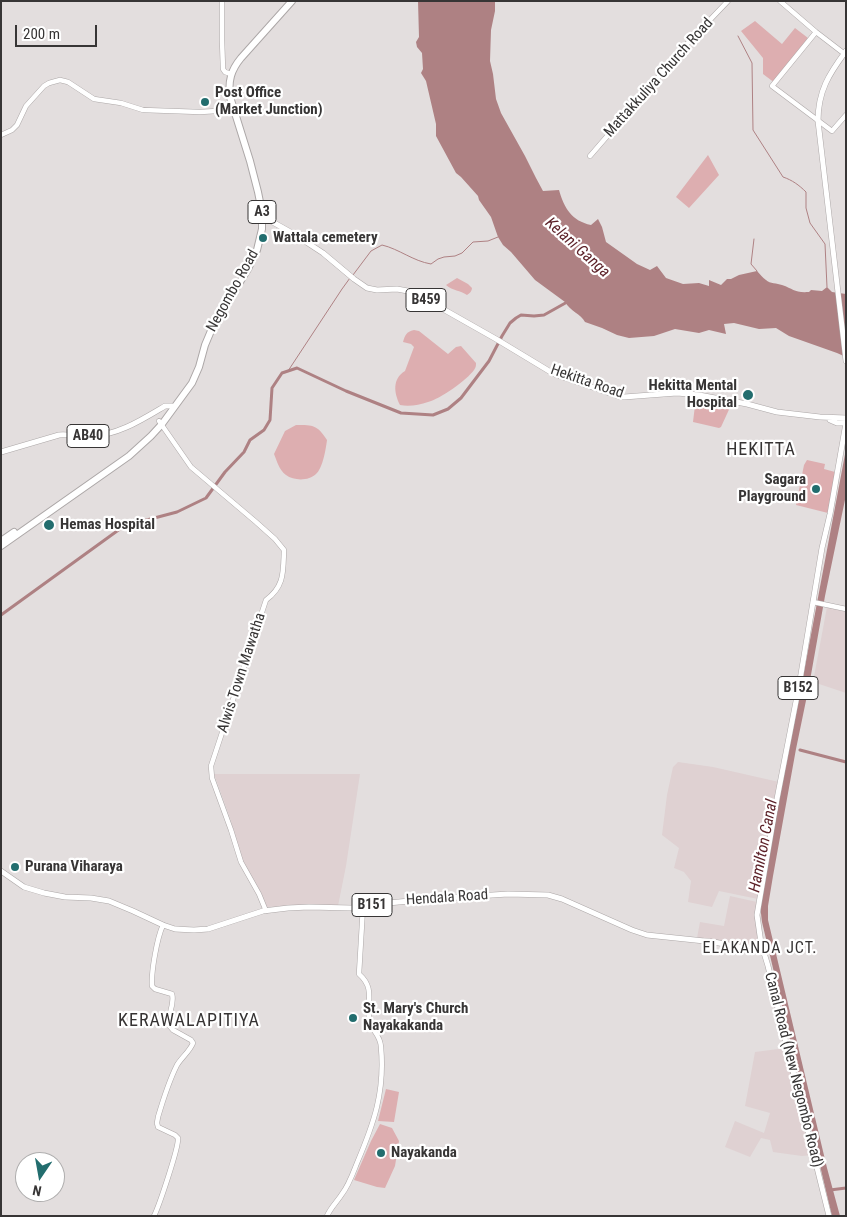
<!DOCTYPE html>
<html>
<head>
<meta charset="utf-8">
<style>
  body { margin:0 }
  #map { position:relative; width:847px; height:1217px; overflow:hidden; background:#e3dede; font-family:"Roboto Condensed",sans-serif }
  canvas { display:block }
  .frame { position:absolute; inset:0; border:2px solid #373535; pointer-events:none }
  .north { position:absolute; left:15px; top:1152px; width:50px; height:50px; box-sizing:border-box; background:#fff; border:1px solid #afaeae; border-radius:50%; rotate:192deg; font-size:14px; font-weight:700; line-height:20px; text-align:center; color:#373535 }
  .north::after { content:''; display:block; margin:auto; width:18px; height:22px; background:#226d6e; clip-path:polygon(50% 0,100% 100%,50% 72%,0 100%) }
  .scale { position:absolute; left:15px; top:25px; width:82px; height:22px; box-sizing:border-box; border:2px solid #373535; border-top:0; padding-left:6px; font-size:15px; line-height:18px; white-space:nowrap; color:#373535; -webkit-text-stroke:4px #fff; paint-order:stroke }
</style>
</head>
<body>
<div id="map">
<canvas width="847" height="1217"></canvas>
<div class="frame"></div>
<div class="north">N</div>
<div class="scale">200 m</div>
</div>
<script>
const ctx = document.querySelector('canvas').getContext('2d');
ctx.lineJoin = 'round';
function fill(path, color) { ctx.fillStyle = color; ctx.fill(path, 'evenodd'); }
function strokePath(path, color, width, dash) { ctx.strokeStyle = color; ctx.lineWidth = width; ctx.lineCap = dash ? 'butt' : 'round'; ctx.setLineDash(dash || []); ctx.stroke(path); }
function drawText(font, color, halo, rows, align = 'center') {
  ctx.font = font + ' "Roboto Condensed",sans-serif'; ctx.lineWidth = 4.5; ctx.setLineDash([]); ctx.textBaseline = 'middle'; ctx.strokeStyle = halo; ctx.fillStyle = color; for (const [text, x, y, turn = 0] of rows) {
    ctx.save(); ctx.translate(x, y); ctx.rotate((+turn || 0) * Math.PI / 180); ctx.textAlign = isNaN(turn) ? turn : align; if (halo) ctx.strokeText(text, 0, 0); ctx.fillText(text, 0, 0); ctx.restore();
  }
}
const built = new Path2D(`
  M827,607L846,612V693L813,682Z
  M678,762L713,767L779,782L758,899L719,891L712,907L688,902L691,881L684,872L674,868L679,848L662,835L667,795L673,767Z
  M214,774H360L346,866L338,906H302L265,907L258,887L248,874L241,860L231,821Z
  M730,896L757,902L759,942L755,946L749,947L697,938L700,922L724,926Z
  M786,1048L813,1155L802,1156L773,1152L770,1140L761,1138L750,1157L725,1147L735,1121L764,1133L770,1113L745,1106L755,1052Z`);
const green = new Path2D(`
  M755,21L782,44L795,28L808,38L775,83L763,74V58L741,31Z
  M708,155L719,175L689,208L676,197Z
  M457,278L468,284L472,288C472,291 470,293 467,295C460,290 453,291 446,285Z
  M414,330L419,331L448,354L456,347L461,346L476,363C476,366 476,367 474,370C467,380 440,399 428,402C419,405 409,407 400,405C394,393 392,379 405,371L414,347L411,344L403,342C405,335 406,332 414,330Z
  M696,397L732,403L721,427L719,428L693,422Z
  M296,425C314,425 317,425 327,440C326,448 323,468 316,474C309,481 294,481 286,475C279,470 277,461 274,454L285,431Z
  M807,460L825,464L824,469L835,472L828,513L796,505L804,465Z
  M386,1089L399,1092L394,1122L378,1121Z
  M380,1124L392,1128L399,1141L395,1166L385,1188L377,1187L354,1180L371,1141Z`);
const water = new Path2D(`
  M418,1H495V11L491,30L490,61L493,74L496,99L501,113L525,156L536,178L543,191L559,190C564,208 572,221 591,225L598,219L602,227L606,242L637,264L650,270L657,266L666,278L683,284L699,283L709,286V280L721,285L727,279H731L739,275L757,271C760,274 763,278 766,280C770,284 777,283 782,285C794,289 794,293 809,292L811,290L822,291L827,287L832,292L846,294V357L837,353L789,336L776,328L759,329L734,323L724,324L726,334L709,330L699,333L675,329L654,336L629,338L617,335L602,328L585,322C581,314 570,311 565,302L535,280L511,252L503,245L498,237L491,217L479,200L478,196L461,177L456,173L436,136V124L426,81L421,73L423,69L422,53L417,47L416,42L419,37Z
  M846,449V495L825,596L809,686L796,749L773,876L768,906V920L827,1168L840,1216H832L762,922L760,905L778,806L797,709Z`);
const stream = new Path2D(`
  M738,36L752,63L753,130L783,177C792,180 799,185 806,192V208L810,223L825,244L827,287
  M754,239L751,264L757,271
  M353,275L371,251L382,245C399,249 413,261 431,264L438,259L444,257L455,256L462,253L473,242L488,241L498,237
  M288,371L342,289L350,278`);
const canal = new Path2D(`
  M1,615L124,526L177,512L206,498L225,472L244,452L250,440L264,430L270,420L272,388L282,373L297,368L346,391L401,413L433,415L448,409L461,398L489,361L502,336L510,323L516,318L521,315L534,316L544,315L569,301
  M800,750L846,762
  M830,1190L846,1188`);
const secondary = new Path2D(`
  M222,1V40L223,69L225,72L231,74
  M780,1L816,32L846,55
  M816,32L772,86L832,131L846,115
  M1,135L12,130L17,125L26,106L44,86L49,83L60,80L68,82L94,99L121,103L143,110L200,112L217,111L233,108
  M590,156L686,45L728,1
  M159,421L191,467L256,522L275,539L284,550C283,571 285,586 266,600L211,766L212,778L231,830L241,862L259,894L266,911
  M813,602L846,609
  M154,1216C159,1206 179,1147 178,1138C177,1137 176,1136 175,1135L158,1127L157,1123L158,1117C163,1100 169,1081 177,1065C182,1057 190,1051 193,1043L191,1040L173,1030L168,1024C168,1014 175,1004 172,994L155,989L152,986C151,972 157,938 163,925
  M327,1216C331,1207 337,1202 342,1194C349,1185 353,1173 357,1163C374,1123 385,1092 381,1047C380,1033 371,1031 369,1020C367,1001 375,988 359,974L363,907`);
const primary = new Path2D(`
  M846,51C829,74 818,91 818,121L846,361
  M259,218L269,220L294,234L323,253L354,279L367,288L377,290L397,289L413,292L496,339L554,374L618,396L624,397L677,393L699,395L747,404L777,412L820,417L846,418
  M830,420L837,423H846
  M1,452L59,435C69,434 79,437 90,436C117,436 143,419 165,406H172L174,407
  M1,871L24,887L44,893L65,897L91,898L109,901L133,911L163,925L175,929L194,930L208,929L263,911L288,908L309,907L351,908L388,903L431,899L508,894L548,895L562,899L632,930L647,935L714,942L759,951H763
  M829,1216L787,1047L768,966L761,943L757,915L776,804L799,686L822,548L830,514L846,423`);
const highway = new Path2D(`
  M1,541L14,532
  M1,546L129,456L151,436L162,424L192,383L199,367L205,345L213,326L248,269L257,250L262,229V212L258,192L250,161L230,97C228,81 231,70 241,58L292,1`);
const markers = [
  [205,102,5,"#226d6e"],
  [263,238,5,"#226d6e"],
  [748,395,6,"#226d6e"],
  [816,489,5,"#226d6e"],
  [49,525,6,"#226d6e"],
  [15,867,5,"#226d6e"],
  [353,1018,5,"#226d6e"],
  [381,1153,5,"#226d6e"]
];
const shields = [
  [262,212,28],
  [426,300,40],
  [88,436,42],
  [798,688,40],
  [372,905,40]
];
const shieldNames = [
  ["A3",262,212],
  ["B459",426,300],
  ["AB40",88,436],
  ["B152",798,688],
  ["B151",372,905]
];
const streetNames = [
  ["Mattakkuliya Church Road",659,78,-48],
  ["Negombo Road",233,291,-61],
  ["Hekitta Road",587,382,19],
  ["Alwis Town Mawatha",242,673,-72],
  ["Hendala Road",447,898,-4],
  ["Canal Road (New Negombo Road)",793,1070,76]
];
const poiNames = [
  ["Post Office",215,93],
  ["(Market Junction)",215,110],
  ["Wattala cemetery",273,238],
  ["Hekitta Mental",737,386,"right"],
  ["Hospital",737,403,"right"],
  ["Sagara",806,480,"right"],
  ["Playground",806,497,"right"],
  ["Hemas Hospital",60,525],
  ["Purana Viharaya",25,867],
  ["St. Mary's Church",363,1009],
  ["Nayakakanda",363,1026],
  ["Nayakanda",391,1153]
];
const waterNames = [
  ["Kelani Ganga",577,248,42],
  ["Hamilton Canal",764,846,-79]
];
const neighbourhoodNames = [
  ["ELAKANDA JCT.",760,949]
];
const quarterNames = [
  ["HEKITTA",761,450],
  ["KERAWALAPITIYA",189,1021]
];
fill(built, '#dfd1d2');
fill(green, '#ddaeb0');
fill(water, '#ae8183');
strokePath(stream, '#ae8183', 1);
strokePath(canal, '#ae8183', 3);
strokePath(secondary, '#aca7a7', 5.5);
strokePath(primary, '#aca7a7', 6);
strokePath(highway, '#aca7a7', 8);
strokePath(secondary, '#fff', 4.5);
strokePath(primary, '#fff', 5);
strokePath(highway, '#fff', 6);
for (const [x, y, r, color] of markers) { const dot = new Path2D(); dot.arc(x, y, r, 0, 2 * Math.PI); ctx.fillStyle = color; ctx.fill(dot); strokePath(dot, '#fff', 2); }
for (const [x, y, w] of shields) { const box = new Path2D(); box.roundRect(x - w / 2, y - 11.5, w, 23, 4); ctx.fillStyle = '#fff'; ctx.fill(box); strokePath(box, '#373535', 1); }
drawText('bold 14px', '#373535', null, shieldNames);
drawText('15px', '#373535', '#fff', streetNames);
drawText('bold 15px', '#373535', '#fff', poiNames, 'left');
drawText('italic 16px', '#5c2128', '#fff', waterNames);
ctx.letterSpacing = '1px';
drawText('16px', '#363333', '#fff', neighbourhoodNames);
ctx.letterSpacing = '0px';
ctx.letterSpacing = '1px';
drawText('18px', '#363333', '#fff', quarterNames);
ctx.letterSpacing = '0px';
</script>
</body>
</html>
